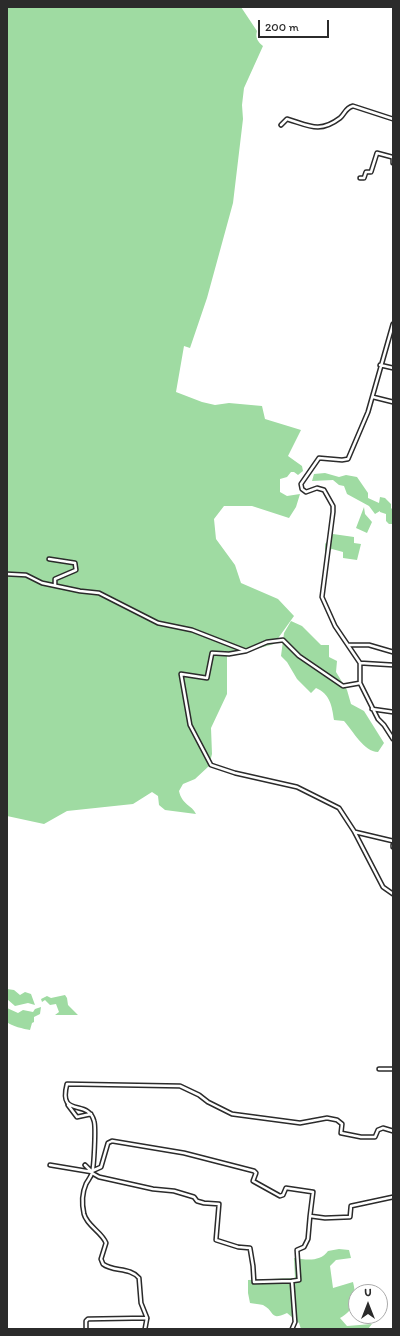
<!DOCTYPE html>
<html>
<head>
<meta charset="utf-8">
<style>
  body { margin:0 }
  #map { position:relative; width:400px; height:1336px; overflow:hidden; background:#fff; font-family:Itim,sans-serif }
  canvas { display:block }
  .frame { position:absolute; inset:0; border:8px solid #2b2b2b; pointer-events:none }
  .north { position:absolute; left:348px; top:1284px; width:40px; height:40px; box-sizing:border-box; background:#fff; border:1px solid #aaa; border-radius:50%; rotate:0deg; font-size:11px; font-weight:700; line-height:16px; text-align:center; color:#2b2b2b }
  .north::after { content:''; display:block; margin:auto; width:14px; height:18px; background:#2b2b2b; clip-path:polygon(50% 0,100% 100%,50% 72%,0 100%) }
  .scale { position:absolute; left:258px; top:20px; width:71px; height:18px; box-sizing:border-box; border:2px solid #2b2b2b; border-top:0; padding-left:5px; font-size:12px; line-height:14px; white-space:nowrap; color:#2b2b2b; -webkit-text-stroke:3px #fff; paint-order:stroke }
</style>
</head>
<body>
<div id="map">
<canvas width="400" height="1336"></canvas>
<div class="frame"></div>
<div class="north">U</div>
<div class="scale">200 m</div>
</div>
<script>
const ctx = document.querySelector('canvas').getContext('2d');
ctx.lineJoin = 'round';
function fill(path, color) { ctx.fillStyle = color; ctx.fill(path, 'evenodd'); }
function strokePath(path, color, width, dash) { ctx.strokeStyle = color; ctx.lineWidth = width; ctx.lineCap = dash ? 'butt' : 'round'; ctx.setLineDash(dash || []); ctx.stroke(path); }
const green = new Path2D(`
  M7,7H241L257,31C255,38 258,42 263,46L244,88L242,105L243,119L233,203L207,298L190,348L184,346L176,392L202,402L215,405L229,403L262,406L265,419L301,430L288,456L302,466L303,471L298,475L294,472H291L287,477L280,479V492L287,496L300,494L296,507L289,518L252,506H224L214,519L216,539L235,565L241,583L278,599L294,616L274,644L256,649L227,654V694L211,728L212,754L209,766L195,779L183,784L179,791C182,805 192,805 196,814L165,810L159,805L158,796L152,792L133,804L67,811L44,824L7,816Z
  M325,473L339,477L346,475L357,477L368,493V498L379,503L380,497L385,498L391,504V508L393,510V524H389L386,521V514L380,512V511L375,514L369,506L347,494L344,486L339,485L333,480L312,481L314,474Z
  M364,507L365,514L372,522L367,533L356,528Z
  M333,534L354,537V543L361,544L357,560L343,558V552L332,549L325,552V544Z
  M291,621L302,626L321,645H329V657L337,661L336,672L347,690L351,704L364,711L384,743L378,752C364,752 353,731 344,721L334,720C332,706 330,694 316,688L311,693L297,679L287,662L281,656L284,633Z
  M7,989L14,990L20,995L25,992L31,994L35,1005L28,1003L15,1006L7,999Z
  M65,995L67,998L68,1005L78,1015H55L59,1012L56,1004L50,1005L45,1000L42,1002L41,999L47,996L51,998Z
  M41,1007L40,1014L34,1017V1022L32,1023L30,1030C24,1029 11,1026 7,1022V1008L18,1013L23,1010L33,1012L35,1009Z
  M339,1249L349,1250L351,1258L336,1260L330,1266L333,1288L353,1282C357,1298 355,1310 340,1318L347,1326L372,1324L368,1329H301L299,1323L287,1313C269,1321 276,1312 263,1305C260,1304 254,1304 250,1303L248,1293V1280L295,1278L294,1258C307,1260 320,1262 328,1251Z`);
const street = new Path2D(`
  M281,125L287,119C308,125 319,134 340,118C345,114 345,108 353,106L393,119
  M393,157V163
  M360,178H364L366,172H371L377,153L392,157
  M380,365L393,368
  M373,397L393,402
  M49,559L75,563L76,570L55,579V585
  M7,574L26,575L42,583L80,591L99,593L158,623L192,630L246,651L267,642L283,640L299,656L343,686L360,683L378,719L384,725L393,739
  M348,645H369L393,652
  M246,651L229,654L212,653L207,678L181,674L190,725L211,765L235,773L297,787L339,808L354,831L383,887L393,894
  M360,663L393,665
  M360,683V663L335,626L322,597L333,512V506L324,490L317,488L306,492L302,489L301,484L319,458L342,460L348,459L368,412L393,324
  M372,709L393,712
  M355,832L393,841
  M393,845V847
  M379,1069H393
  M68,1105L77,1117L91,1114
  M50,1165L92,1172
  M85,1165L92,1172
  M92,1171L101,1167L108,1143L112,1141L184,1153L254,1171L256,1173L253,1181L280,1196L283,1195L286,1188L313,1192L310,1216L325,1218L350,1217L351,1206L393,1197
  M92,1173L99,1177L153,1189L174,1191L194,1197L197,1201L204,1203L219,1204L216,1240L238,1247L250,1248L253,1266L254,1282L292,1281L295,1322L292,1329
  M292,1281L299,1280L297,1250L304,1247L308,1239L310,1216
  M147,1318L141,1303L139,1278C130,1267 113,1272 103,1264L101,1259L106,1243C102,1232 87,1226 84,1214C82,1205 82,1193 86,1184C88,1180 91,1177 92,1173C94,1167 96,1127 94,1121C88,1098 58,1119 67,1084L180,1086L199,1095L208,1102L232,1114L300,1123L327,1118L337,1120L342,1124L341,1133L361,1137H375L378,1130L383,1128L393,1131
  M86,1329V1321L88,1319L147,1318L145,1329`);
fill(green, '#9fdba2');
strokePath(street, '#2b2b2b', 5.5);
strokePath(street, '#fff', 2.5);
</script>
</body>
</html>
